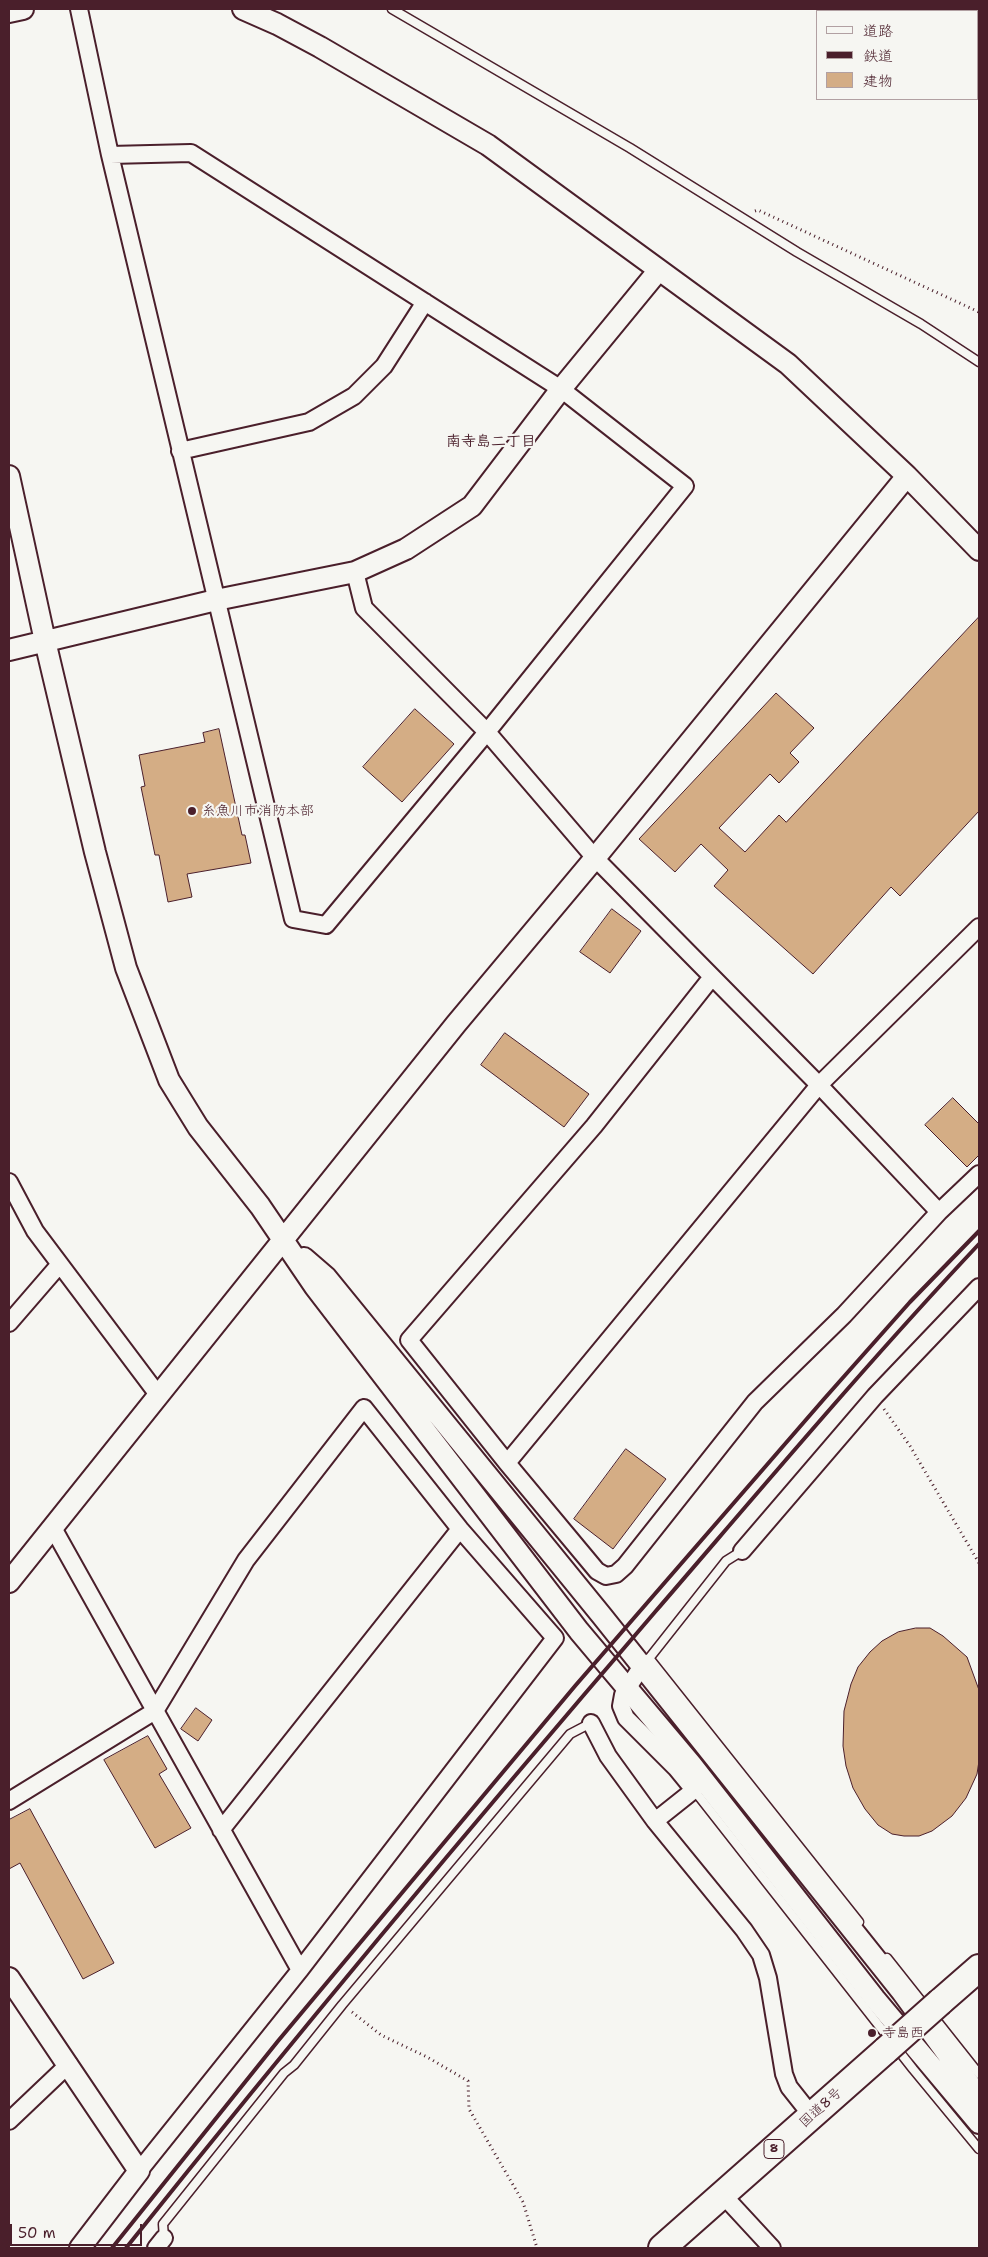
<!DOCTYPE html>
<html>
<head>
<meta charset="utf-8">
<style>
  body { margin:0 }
  #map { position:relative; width:988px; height:2257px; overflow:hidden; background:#f6f6f2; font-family:"Shantell Sans","Klee One",sans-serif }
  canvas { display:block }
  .frame { position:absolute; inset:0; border:10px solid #4a1f2b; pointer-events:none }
  .legend { position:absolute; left:816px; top:10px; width:162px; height:90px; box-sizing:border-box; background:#f6f6f2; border:1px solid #b1a0a2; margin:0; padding:6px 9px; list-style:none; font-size:15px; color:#4a1f2b }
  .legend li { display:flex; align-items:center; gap:10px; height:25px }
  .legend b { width:25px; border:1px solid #b1a0a2 }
  .scale { position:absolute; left:10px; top:2224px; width:132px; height:22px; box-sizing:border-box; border:2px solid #4a1f2b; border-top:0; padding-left:6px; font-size:15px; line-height:18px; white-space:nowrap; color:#4a1f2b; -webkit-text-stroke:4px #f6f6f2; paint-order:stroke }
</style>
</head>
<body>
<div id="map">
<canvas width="988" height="2257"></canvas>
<div class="frame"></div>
<ul class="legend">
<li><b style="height:6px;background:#f6f6f2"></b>道路</li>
<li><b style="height:6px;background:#4a1f2b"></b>鉄道</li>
<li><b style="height:14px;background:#d4ad85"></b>建物</li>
</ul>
<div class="scale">50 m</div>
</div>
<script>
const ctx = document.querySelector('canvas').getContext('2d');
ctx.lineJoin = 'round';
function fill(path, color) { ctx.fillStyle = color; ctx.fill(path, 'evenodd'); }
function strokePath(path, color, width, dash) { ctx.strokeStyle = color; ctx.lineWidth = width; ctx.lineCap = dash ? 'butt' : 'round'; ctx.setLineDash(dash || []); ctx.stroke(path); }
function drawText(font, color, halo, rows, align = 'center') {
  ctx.font = font + ' "Shantell Sans","Klee One",sans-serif'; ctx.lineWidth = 4.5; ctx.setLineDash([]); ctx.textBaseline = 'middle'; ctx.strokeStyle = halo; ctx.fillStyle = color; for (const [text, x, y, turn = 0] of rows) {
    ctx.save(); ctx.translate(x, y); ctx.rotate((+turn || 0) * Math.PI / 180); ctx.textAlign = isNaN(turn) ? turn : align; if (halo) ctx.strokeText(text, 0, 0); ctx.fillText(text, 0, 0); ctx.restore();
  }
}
const building = new Path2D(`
  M979,617V811L900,896L891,887L813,974L714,886L728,870L701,844L675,872L639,839L776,693L814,728L790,753L799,762L779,783L770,774L719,828L745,852L779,815L786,822Z
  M415,709L454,744L402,802L363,767Z
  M219,729L242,835H245L251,863L187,874L192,897L168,902L159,855H155L141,787L145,786L139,755L205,742L203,733Z
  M612,909L641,931L610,973L580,952Z
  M505,1033L589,1094L564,1127L481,1065Z
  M953,1098L979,1124V1155L967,1167L925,1125Z
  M626,1449L666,1479L613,1549L574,1519Z
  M916,1628H930L943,1636L967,1657L979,1690V1761L977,1774L966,1798L952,1816L932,1831L919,1836H904L892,1834L878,1825L865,1809L853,1788L846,1766L843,1746L844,1711L851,1684L858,1667L870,1652L882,1641L898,1632Z
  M196,1708L212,1720L198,1741L181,1729Z
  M148,1736L167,1769L159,1774L191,1828L155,1848L104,1760Z
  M30,1809L114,1963L83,1979L20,1863L9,1869V1820Z`);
const path = new Path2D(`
  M755,211L758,210L979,312
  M884,1409L910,1446L979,1563
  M352,2012L381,2035L427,2057L468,2081L469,2109L523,2202L537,2248`);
const service = new Path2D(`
  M392,9L630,148L797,252L921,324L979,362
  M649,1658L859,1922
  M647,1661L726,1561L742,1551
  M694,1790L913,2069L979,2149
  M887,1958L979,2074
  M164,2238L163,2224L284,2073L294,2065L342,2005L570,1734L591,1723`);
const minor = new Path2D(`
  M79,9L110,155L293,919L326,925L487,732L685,486L561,389L191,153L110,155
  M180,451L309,422L354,396L384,366L425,302
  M355,572L364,608L487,732L595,858L819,1085L939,1212
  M712,977L594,1126L409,1340L507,1463L597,1571L606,1576L616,1574L625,1566L755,1402L844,1315L939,1212L979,1174
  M9,1182L35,1231L159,1396
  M9,1323L60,1264
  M507,1463L819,1085L979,927
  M53,1528L300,1970
  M742,1551L875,1396L979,1287
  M642,1666L623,1695L621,1706L626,1718L676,1768L694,1790L655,1821
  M591,1723L608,1756L655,1821L744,1930L761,1955L768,1978L784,2074L789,2087L812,2116
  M9,1801L155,1711L246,1560L364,1408L460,1529L555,1638L300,1970L139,2171
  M221,1830L460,1529
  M9,2121L69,2064
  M723,2195L772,2248
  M156,2248L164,2238`);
const tertiary = new Path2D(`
  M243,9L277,24L320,47L488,145L788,364L907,476L979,550
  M9,12L23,9
  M9,476L45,641L95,852L126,968L169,1080L198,1127L260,1206L315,1287L579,1631L691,1764L875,1999L979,2123
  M9,650L216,600L355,572L406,549L472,506L561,389L658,271
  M304,1258L326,1277L602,1616L902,1992L979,2097
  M9,1582L456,1024L595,858L907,476
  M9,1978L139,2171L80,2248`);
const trunk = new Path2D(`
  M940,2002L979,1968
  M662,2248L886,2050`);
const rail = new Path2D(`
  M112,2248L278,2041L575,1686L824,1399L910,1302L979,1231
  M126,2248C298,2033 475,1821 655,1612C762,1488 867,1363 979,1244`);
const trunkBridge = new Path2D(`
  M886,2050L940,2002`);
const markers = [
  [192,811,5,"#4a1f2b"],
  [872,2033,5,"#4a1f2b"]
];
const shields = [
  [774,2149,20]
];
const shieldNames = [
  ["8",774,2149]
];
const poiNames = [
  ["糸魚川市消防本部",202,811],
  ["寺島西",882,2033]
];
const streetNames = [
  ["国道8号",821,2108,-42]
];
const neighbourhoodNames = [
  ["南寺島二丁目",491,442]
];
fill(building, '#d4ad85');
strokePath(building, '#4a1f2b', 1);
strokePath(service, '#4a1f2b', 11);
strokePath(minor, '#4a1f2b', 20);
strokePath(tertiary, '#4a1f2b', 24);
strokePath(trunk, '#4a1f2b', 30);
strokePath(path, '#4a1f2b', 3, [1, 4]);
strokePath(service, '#f6f6f2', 8);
strokePath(minor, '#f6f6f2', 16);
strokePath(tertiary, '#f6f6f2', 20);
strokePath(trunk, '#f6f6f2', 26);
strokePath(rail, '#4a1f2b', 4);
strokePath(trunkBridge, '#4a1f2b', 30, []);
strokePath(trunkBridge, '#f6f6f2', 26);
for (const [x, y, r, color] of markers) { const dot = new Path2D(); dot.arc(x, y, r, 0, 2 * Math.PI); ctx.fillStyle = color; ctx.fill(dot); strokePath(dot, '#f6f6f2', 2); }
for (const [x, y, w] of shields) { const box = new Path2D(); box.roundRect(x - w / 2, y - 9.5, w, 19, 4); ctx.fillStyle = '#f6f6f2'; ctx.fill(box); strokePath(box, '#4a1f2b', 1); }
drawText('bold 12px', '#4a1f2b', null, shieldNames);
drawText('14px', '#4a1f2b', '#f6f6f2', poiNames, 'left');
drawText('14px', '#4a1f2b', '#f6f6f2', streetNames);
drawText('bold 15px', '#4a1f2b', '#f6f6f2', neighbourhoodNames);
</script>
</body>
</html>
